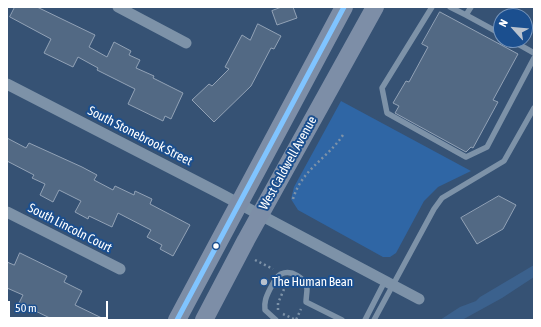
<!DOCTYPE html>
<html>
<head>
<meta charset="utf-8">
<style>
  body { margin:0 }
  #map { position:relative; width:541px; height:327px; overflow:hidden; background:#365274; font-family:"Asap Condensed",sans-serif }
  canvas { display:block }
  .frame { position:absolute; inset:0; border:8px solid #fff; pointer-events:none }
  .north { position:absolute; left:493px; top:8px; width:40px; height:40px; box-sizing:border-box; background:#1b4f8f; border:1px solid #7695bc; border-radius:50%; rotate:297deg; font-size:11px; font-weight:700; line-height:16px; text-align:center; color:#fff }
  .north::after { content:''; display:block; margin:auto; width:14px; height:18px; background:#b9c2ce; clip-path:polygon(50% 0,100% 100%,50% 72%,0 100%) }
  .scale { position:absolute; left:8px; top:301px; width:100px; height:18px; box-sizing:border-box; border:2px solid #fff; border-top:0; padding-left:5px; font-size:12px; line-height:14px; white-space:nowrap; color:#fff; -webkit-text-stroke:3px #1b4f8f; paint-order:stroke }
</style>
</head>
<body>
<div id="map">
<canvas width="541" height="327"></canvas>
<div class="frame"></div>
<div class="north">N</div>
<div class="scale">50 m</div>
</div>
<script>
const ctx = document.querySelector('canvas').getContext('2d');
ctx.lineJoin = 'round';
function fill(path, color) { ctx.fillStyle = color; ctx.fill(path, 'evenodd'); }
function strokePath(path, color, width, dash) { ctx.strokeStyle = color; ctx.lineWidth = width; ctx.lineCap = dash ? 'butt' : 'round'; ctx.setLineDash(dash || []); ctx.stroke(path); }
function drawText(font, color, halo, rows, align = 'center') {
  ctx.font = font + ' "Asap Condensed",sans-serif'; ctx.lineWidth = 4; ctx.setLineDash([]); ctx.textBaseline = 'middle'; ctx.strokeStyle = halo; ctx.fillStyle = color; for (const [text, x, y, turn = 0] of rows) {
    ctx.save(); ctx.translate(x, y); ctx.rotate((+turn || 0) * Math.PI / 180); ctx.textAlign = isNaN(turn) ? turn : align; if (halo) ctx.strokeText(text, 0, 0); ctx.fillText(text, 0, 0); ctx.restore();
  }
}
const green = new Path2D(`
  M341,101L471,171L438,187L424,201L396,253L390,257H383L298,210L291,199L294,187Z`);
const water = new Path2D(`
  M534,265V277L502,298L462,320H440L460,307L476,301L480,297Z`);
const building = new Path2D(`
  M15,7H37L95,35L89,47L107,57L114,42L131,51L129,55L140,60L136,68L154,76L153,78L183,93L171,119L165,116L163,121L128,104L135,89L97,70L98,68L78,57L73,67L44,53L51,39L10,17Z
  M282,7H293L297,18L277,25L272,11Z
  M440,12L518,54L493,100L498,102L473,148L471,147L466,152L395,113L399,106L393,103L406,81L409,82L428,47L422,44Z
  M258,24L281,36L274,49L271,48L251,86L214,122L192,100L209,84L212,86L229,69L225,67L242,35L250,40Z
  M7,138L26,148L29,143L82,167L97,175L94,180L113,190L115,186L134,195L135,191L152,199L150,204L190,225L173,256L160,249L162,245L147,237L151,230L118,213L112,227L89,216L88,219L75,212L81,201L59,190L53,202L40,195L45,184L32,178L34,175L7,161Z
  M499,196L516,205L503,229L477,244L461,218Z
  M20,253L67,276L64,282L82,291L75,305L106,320H54L19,303L23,295L7,288V262L14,265Z`);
const path = new Path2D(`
  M293,199C302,169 327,159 343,135
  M255,260L273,269
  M278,310V303L285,287L284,283
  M283,314L296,320L301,309`);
const lane = new Path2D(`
  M432,7L382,88L387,113L466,157L487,147L534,58
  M450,7L466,15L471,7
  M466,15L501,34
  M511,40L534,53
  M276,320L265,310C264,302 266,297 270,289C273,284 275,277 281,274C291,269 306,278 307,289C307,293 306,298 306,302L342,320
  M365,320L385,281
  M374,320L434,209L442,198L504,161L534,108`);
const street = new Path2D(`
  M118,7L186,43
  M7,84L217,192L419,299
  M7,212L120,269`);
const primary = new Path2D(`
  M177,320L344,7
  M204,320L246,240L375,7`);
const bus1 = new Path2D(`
  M177,320L344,7`);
const markers = [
  [216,246,3.5,"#fff"],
  [264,282,4,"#b9c2ce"]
];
const streetNames = [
  ["South Stonebrook Street",140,136,27],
  ["West Caldwell Avenue",288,163,-61],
  ["South Lincoln Court",70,228,27]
];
const poiNames = [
  ["The Human Bean",272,282]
];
fill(green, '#2f66a5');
fill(water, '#3b618d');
fill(building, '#526984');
strokePath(building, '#92a2b6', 1);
strokePath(path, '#7d92a8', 2.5, [2, 3]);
strokePath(lane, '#7d92a8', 5.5);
strokePath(street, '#7d92a8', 11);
strokePath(primary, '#7d8ea7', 18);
strokePath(bus1, '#80c4ff', 5);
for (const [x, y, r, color] of markers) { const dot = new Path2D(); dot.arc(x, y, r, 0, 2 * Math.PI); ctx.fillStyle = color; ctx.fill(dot); strokePath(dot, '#1b4f8f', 1.5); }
drawText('13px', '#fff', '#1b4f8f', streetNames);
drawText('13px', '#fff', '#1b4f8f', poiNames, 'left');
</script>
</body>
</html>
